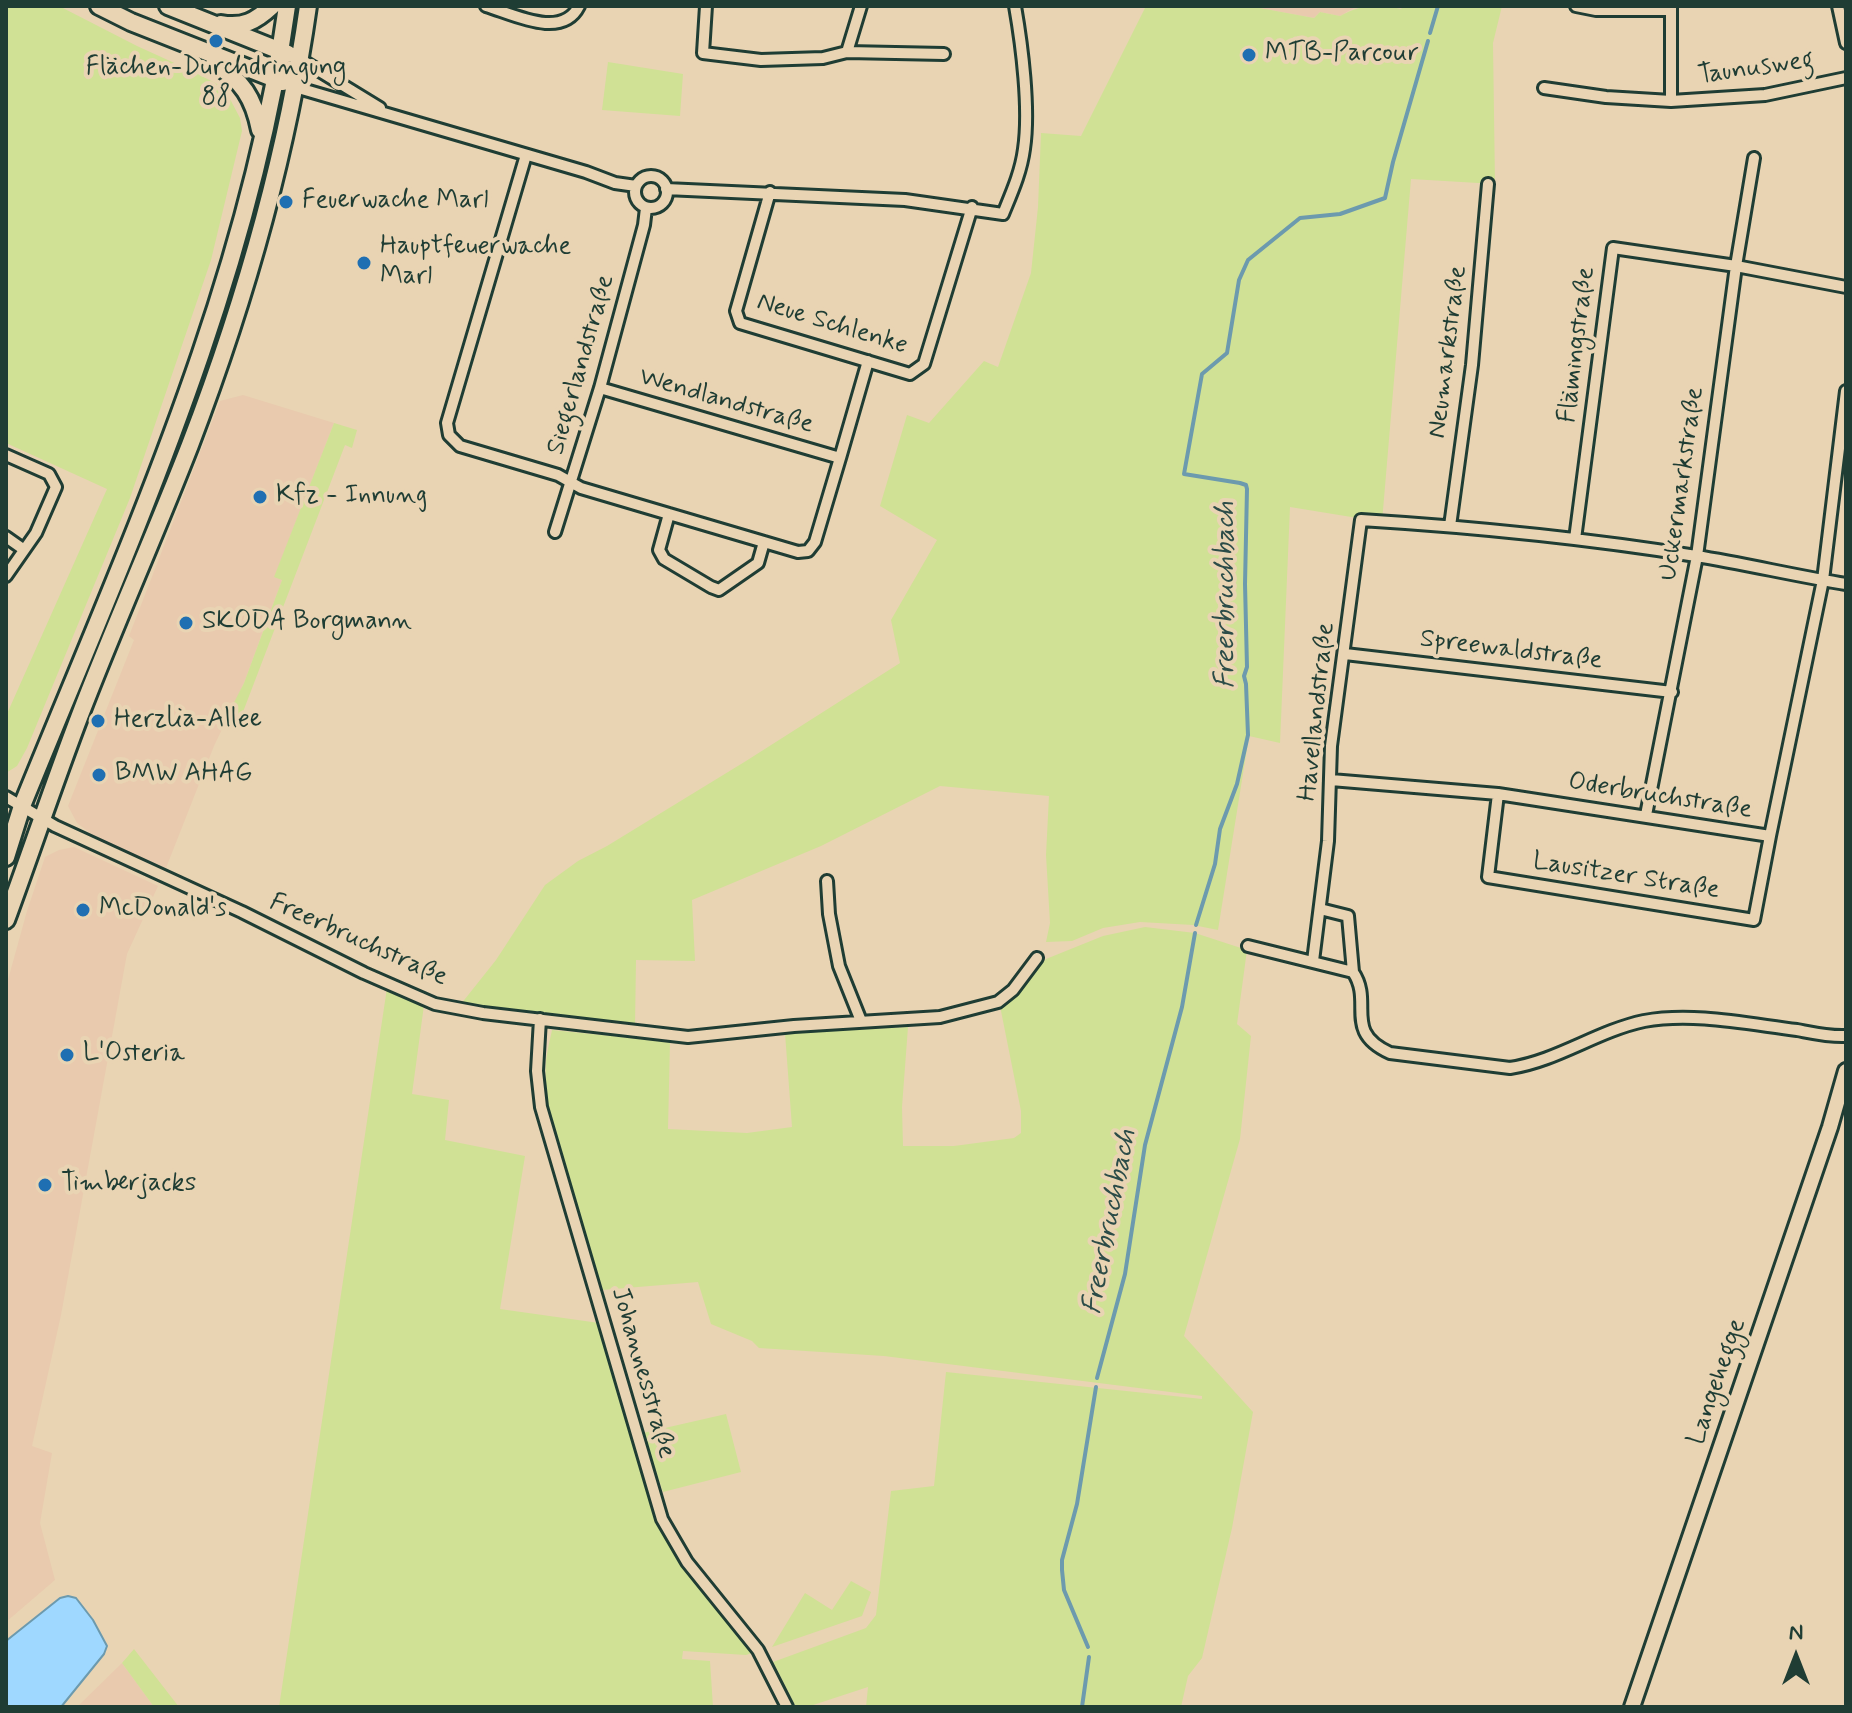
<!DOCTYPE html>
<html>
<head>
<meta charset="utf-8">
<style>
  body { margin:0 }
  #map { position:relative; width:1852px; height:1713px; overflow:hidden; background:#e9d4b3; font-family:Mynerve,sans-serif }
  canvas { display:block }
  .frame { position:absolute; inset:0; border:8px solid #1f3d34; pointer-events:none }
  .north { position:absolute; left:1756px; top:1617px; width:80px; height:80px; -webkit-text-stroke:6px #e9d4b3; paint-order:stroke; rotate:0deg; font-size:22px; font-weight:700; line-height:32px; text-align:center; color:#1f3d34 }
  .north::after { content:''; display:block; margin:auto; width:28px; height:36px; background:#1f3d34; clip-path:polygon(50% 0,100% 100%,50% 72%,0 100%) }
</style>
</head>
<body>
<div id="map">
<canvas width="1852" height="1713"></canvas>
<div class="frame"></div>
<div class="north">N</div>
</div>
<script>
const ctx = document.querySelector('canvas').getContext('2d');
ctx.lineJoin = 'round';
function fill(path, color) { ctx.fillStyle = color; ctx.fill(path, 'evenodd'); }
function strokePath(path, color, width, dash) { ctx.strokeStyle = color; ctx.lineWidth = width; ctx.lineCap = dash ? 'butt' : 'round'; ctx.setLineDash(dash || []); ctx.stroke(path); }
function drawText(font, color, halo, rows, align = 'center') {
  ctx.font = font + ' Mynerve,sans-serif'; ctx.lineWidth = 8; ctx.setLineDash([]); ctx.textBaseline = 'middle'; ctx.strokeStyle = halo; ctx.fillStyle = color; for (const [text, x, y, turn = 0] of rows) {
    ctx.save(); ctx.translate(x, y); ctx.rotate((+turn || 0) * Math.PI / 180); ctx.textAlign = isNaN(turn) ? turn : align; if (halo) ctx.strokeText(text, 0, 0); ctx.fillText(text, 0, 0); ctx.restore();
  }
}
const built = new Path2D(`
  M1249,6H1357L1340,16L1320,12L1314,18Z
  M243,395L334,423L275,576L282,580L244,683L214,746L166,868L98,839L77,823L68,806L134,640L129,636L220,401Z
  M74,847L158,886L127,954L61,1315L32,1446L52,1453L40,1523L55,1580L6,1622V987L27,911L45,857L59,850Z
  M122,1663L154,1707H77Z`);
const green = new Path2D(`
  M6,6H59L137,46L192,71L217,84L230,99L240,118L242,131L211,260L130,498L27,748L17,766L6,773V716L107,489L6,443Z
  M1146,6H1249L1314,18L1320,12L1340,16C1359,5 1379,3 1401,9L1403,6H1502L1493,43L1495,184L1411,179L1382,522L1290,507L1280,743L1249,736L1218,930L1193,925L1140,922L1103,928L1072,941L1046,942L1050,923L1046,855L1049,796L940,786L821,846L692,900L695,961L636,960L635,1026L461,1004L496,960L545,885L578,861L607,846L746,761L900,663L891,620L937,540L880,506L907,415L929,423L984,361L998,367L1031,273L1038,207L1041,133L1081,136Z
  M608,62L683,74L680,116L602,110Z
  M334,423L357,430L352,448L345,445L238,725L226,718L244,683L282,580L274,577Z
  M1145,927L1195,933L1247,950L1237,1024L1251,1036L1240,1139L1184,1336L1253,1412L1232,1528L1202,1658L1188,1676L1181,1707H866L868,1687L807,1707H796L773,1662L866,1628L876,1615L891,1491L934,1486L946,1372L1202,1399V1396L884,1356L759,1348L752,1341L711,1324L698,1282L602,1290C582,1227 541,1126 546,1061C547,1051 550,1040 552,1030L670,1042L668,1129L747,1133L792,1127L785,1033L908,1027L902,1107L903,1146H954L1014,1138L1021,1133V1111L1000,1006L1014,996L1046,959L1103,936Z
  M387,988L424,1005L412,1094L449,1100L445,1140L525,1156L500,1309L599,1323L659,1523L691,1577L750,1648L752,1653L746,1655L683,1651L682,1659L710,1661L713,1707H279Z
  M726,1414L741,1472L663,1492L643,1433Z
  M851,1581L871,1592L862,1616L772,1647L805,1593L832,1610Z
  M134,1649L179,1707H154L122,1663Z`);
const water = new Path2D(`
  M68,1596L76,1598L93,1620L107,1646L104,1654L61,1707H6V1641L60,1598Z`);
const stream = new Path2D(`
  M1430,33L1438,6
  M1196,925L1215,864L1220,829L1237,784L1248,735L1246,684L1244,676L1247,667L1245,584L1247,489L1246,485L1240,483L1184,474L1202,374L1227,353L1239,280L1248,260L1300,218L1340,214L1385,198L1393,162L1428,41
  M1097,1378L1125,1274L1145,1145L1182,1007L1195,933
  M1088,1647L1064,1590L1062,1570V1560L1077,1504L1096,1387
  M1082,1707L1089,1657`);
const street = new Path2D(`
  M486,6C513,14 562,40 579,6
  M706,6L703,53L761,60L823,58L847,52L944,54
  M1576,6L1596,10H1671
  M1671,6V101L1765,95L1846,78
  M1838,6L1846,43
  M847,52L861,6
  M300,59L380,108
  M295,87L586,172L615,183L636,186
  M1544,88L1606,97L1671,101
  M526,155L447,423L449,435L460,446L558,475L581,488L669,514L659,550L664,559L711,587L719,590L758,563L764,542L669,514
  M635 192a16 16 0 1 1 32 0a16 16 0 1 1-32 0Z
  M666,189L905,200L1003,214C1012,192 1021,172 1024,149C1030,109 1022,46 1015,6
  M770,192L736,311L740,323L910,374L924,364L972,207
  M600,388L840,458L815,542L808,551L798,552L764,542
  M6,455L49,474L56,487L36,533L6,576
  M840,458L868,361
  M1450,526L1472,365L1488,184
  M555,532L600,388L644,225L646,208
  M6,537L23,549
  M1575,539L1613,248L1736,266L1846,287
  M1345,654L1672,692
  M1331,780L1498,794L1770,836L1823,580L1846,391
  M1498,794L1488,877L1754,920L1770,836
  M6,797L55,826L242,912L364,973L435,1004L483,1013L688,1037L794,1026L940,1017L998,1002L1013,990L1037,958
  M1646,815L1697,556L1736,266L1754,158
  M827,881L829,914L839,966L861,1021
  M1320,909L1348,916L1353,972
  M1248,946L1353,972C1374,1003 1342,1031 1390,1053L1510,1068C1557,1061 1597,1031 1644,1021C1693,1012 1748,1024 1797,1030C1813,1033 1830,1037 1846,1036
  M1313,961L1328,841L1331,746L1361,520C1473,527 1585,538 1696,556C1746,564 1796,576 1846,584
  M540,1019L537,1071L541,1107L662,1519L687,1562L758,1650L787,1707`);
const secondary = new Path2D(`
  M1632,1707L1830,1127L1846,1071`);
const primary = new Path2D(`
  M99,6L131,22L283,82
  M168,6L288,54
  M221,24C243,28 256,21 272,6
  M214,64C242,79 254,99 260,130
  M6,857L22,806C127,547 249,285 287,6
  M6,920C31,852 54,783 80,715C115,624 155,535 190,445C244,304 287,155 308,6`);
const markers = [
  [216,41,8,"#1f6fb2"],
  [1249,55,8,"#1f6fb2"],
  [286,202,8,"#1f6fb2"],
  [364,263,8,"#1f6fb2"],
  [260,497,8,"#1f6fb2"],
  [186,623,8,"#1f6fb2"],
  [98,721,8,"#1f6fb2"],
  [99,775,8,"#1f6fb2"],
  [83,910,8,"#1f6fb2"],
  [67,1055,8,"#1f6fb2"],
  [45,1185,8,"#1f6fb2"]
];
const poiNames = [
  ["MTB-Parcour",1265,55],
  ["Flächen-Durchdringung",216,69,"center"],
  ["88",216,99,"center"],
  ["Feuerwache Marl",302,202],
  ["Hauptfeuerwache",380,248],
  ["Marl",380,278],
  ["Kfz - Innung",276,497],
  ["SKODA Borgmann",202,623],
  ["Herzlia-Allee",114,721],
  ["BMW AHAG",115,775],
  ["McDonald's",99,910],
  ["L'Osteria",83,1055],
  ["Timberjacks",61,1185]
];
const streetNames = [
  ["Taunusweg",1756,69,-8],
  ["Neue Schlenke",832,325,17],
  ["Flämingstraße",1578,345,-83],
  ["Neumarkstraße",1449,352,-83],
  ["Siegerlandstraße",582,365,-74],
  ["Wendlandstraße",726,402,16],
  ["Uckermarkstraße",1683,484,-82],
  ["Spreewaldstraße",1511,651,7],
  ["Havellandstraße",1318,712,-84],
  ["Oderbruchstraße",1660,797,9],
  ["Lausitzer Straße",1626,877,9],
  ["Freerbruchstraße",358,941,24],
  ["Johannesstraße",642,1373,74],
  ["Langehegge",1718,1382,-71]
];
const waterNames = [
  ["Freerbruchbach",1227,595,-90],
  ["Freerbruchbach",1111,1222,-79]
];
fill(built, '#e9caae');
fill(green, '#d0e195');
fill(water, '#9fd8ff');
strokePath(water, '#6c9aae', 2);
strokePath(stream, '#6c9aae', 4);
strokePath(street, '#1f3d34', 16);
strokePath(secondary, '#1f3d34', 20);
strokePath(primary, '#1f3d34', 22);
strokePath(street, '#e9d4b3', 10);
strokePath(secondary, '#e9d4b3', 14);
strokePath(primary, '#e9d4b3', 16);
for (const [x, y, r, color] of markers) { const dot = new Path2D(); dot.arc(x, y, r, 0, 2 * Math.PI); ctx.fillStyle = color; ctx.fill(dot); strokePath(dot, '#e9d4b3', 3); }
drawText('26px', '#1f3d34', '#e9d4b3', poiNames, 'left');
drawText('26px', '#1f3d34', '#e9d4b3', streetNames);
drawText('italic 28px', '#2c4c48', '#e9d4b3', waterNames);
</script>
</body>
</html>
